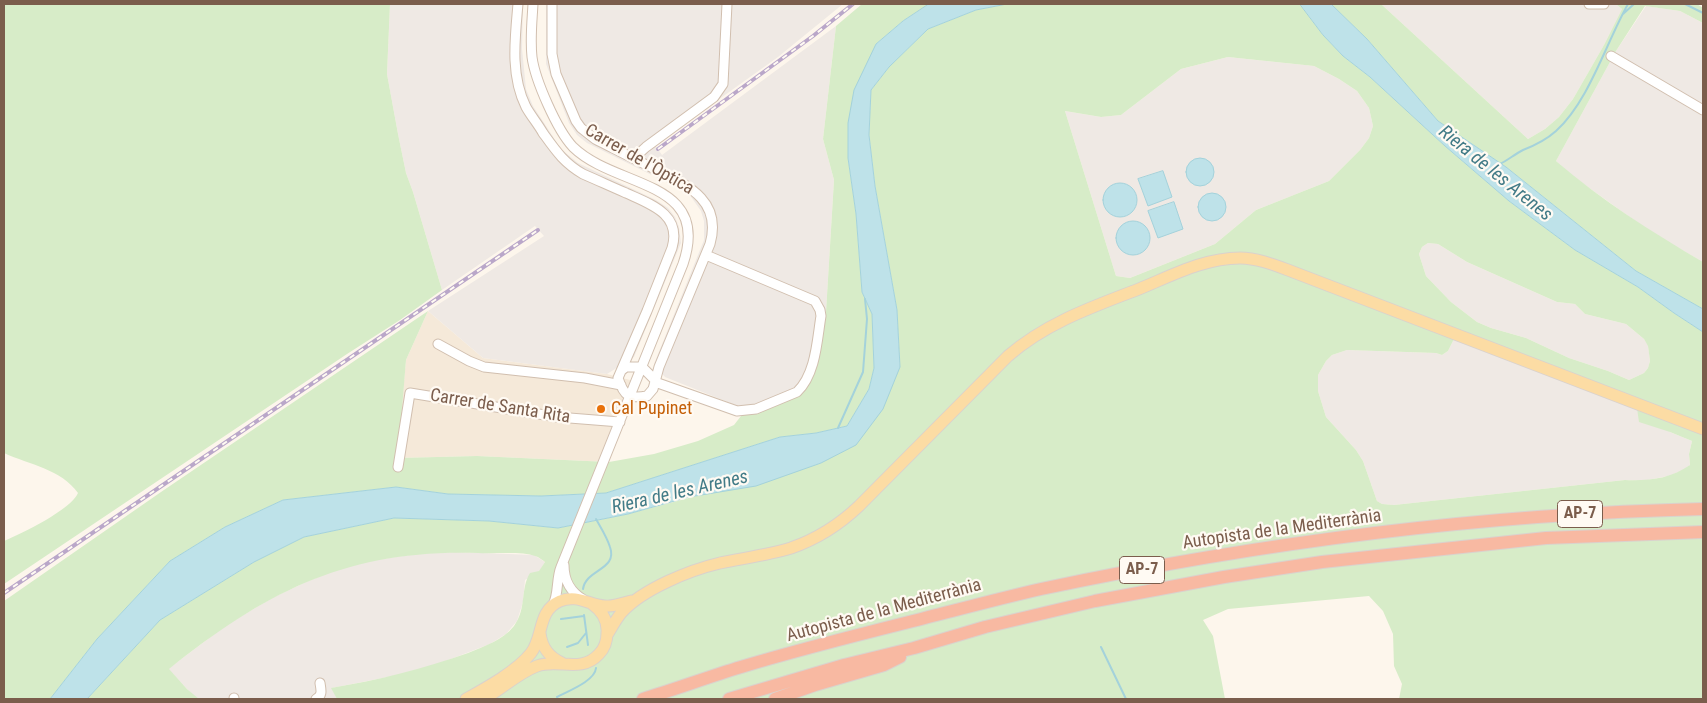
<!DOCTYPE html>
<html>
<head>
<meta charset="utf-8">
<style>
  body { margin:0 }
  #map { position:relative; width:1707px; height:703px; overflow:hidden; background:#fdf6ec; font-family:"Roboto Condensed",sans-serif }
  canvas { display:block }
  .frame { position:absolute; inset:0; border:5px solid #7b5d4c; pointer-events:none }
</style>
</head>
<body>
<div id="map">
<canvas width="1707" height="703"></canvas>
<div class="frame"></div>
</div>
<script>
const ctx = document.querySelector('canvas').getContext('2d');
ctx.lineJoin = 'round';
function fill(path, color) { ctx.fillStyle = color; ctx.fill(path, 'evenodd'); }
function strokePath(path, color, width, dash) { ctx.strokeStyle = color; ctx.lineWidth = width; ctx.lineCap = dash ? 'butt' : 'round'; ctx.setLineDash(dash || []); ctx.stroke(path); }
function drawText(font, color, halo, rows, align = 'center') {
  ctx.font = font + ' "Roboto Condensed",sans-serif'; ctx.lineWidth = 4.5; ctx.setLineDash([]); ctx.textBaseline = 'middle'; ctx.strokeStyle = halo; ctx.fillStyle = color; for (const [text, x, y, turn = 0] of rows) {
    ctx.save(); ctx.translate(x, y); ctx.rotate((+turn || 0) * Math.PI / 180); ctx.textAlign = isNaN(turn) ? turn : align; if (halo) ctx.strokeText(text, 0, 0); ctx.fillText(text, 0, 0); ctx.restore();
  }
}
const residential = new Path2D(`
  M428,311L483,358L607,374L634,381L609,462L477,456L397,458L406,360Z`);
const industrial = new Path2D(`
  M390,4H523L522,49L526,89L533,106L561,149L578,163L656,200L668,208L675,217L679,227L681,243L634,357L607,374L483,358L428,311L544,236L535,226L442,290L413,192L406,173L398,134L387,74Z
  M546,4H843L778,57L655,145L662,155L836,26L823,139L834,180L826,312L816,364L806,387L801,394L741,416L735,405L665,377L654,364L704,240V221L701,211L689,194L680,189L587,143L577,135L569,123L546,64Z
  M1381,4H1618L1617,5L1622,9L1604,45L1573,99L1559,117L1545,129L1528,139Z
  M1646,6L1680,11L1703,23V262L1652,233L1574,177L1556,161L1616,51Z
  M1228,57L1314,66L1339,79L1357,91L1369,108L1373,126L1369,138L1360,150L1329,181L1256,210L1215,244L1130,278L1116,276L1065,111L1101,117L1121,115L1181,69Z
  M1428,243L1438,244L1467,262L1557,302L1575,304L1585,314L1626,324L1644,339L1648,345L1650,361L1648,368L1644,373L1629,380L1608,371L1569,358L1526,338L1491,328L1477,322L1451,302L1426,276L1419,254L1422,247Z
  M1455,337L1637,408L1670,432L1692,441L1689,454L1690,465L1682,471L1668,476L1643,481L1625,480L1394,505L1382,504L1377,501L1363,461L1356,450L1326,417L1318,391V375L1326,361L1332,355L1347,350L1436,353L1442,355L1448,351Z
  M457,552L534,555L545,562L539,572L525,580L523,602L517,621L506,634L490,644L438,664L408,673L332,688L337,699H199L193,695L168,669L228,624L274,597L306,582L336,570L368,561L424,553Z`);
const green = new Path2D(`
  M4,4H390L387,74L398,134L406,173L413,192L442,290L400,320L347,354L4,584V541C21,534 72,509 78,493C61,469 30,465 4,453Z
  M862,4H929L903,21L876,44L848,158L856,214L862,292L872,314L874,368L869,389L847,426L816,433L780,437L606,493L541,496L448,494L396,487L283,500L225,527L170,561L97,639L50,699H4V601L161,492L428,311L406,360L398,458L477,456L609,462L654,454L698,441L734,425L741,416L801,394L806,387L816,364L826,312L834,180L823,139L836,26Z
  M1007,4H1300L1323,35L1343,56L1370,77L1445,146L1509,201L1575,250L1638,287L1674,313L1703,332V699H1399L1402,684L1394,666L1393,634L1383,611L1369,596L1228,609L1203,620L1213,636L1225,699H337L331,688C378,680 423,669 468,653C484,646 502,641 514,626C527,608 520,589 530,573L539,571L545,562C542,560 539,557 535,556C523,551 493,554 478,553C349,549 268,590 169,669L187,689L199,699H87L160,620L254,562L304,537L394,518L489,521L558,528L628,514L821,463L900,367L897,310L875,186L869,135L871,90L889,67L928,29L976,10ZM1228,57L1314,66L1339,79L1357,91L1369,108L1373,126L1369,138L1360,150L1329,181L1256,210L1215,244L1130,278L1116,276L1065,111L1101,117L1121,115L1181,69ZM1428,243L1438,244L1467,262L1557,302L1575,304L1585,314L1626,324L1644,339L1648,346L1650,361L1648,368L1644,373L1629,380L1608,371L1569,358L1526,338L1491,328L1477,322L1451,302L1426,276L1419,254L1422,247ZM1455,337L1637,408L1639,422L1670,432L1692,441L1689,454L1690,465C1670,479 1648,481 1625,480L1394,505L1382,504L1377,501L1363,461L1356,450L1326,417L1318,391V375L1326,361L1332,355L1347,350L1436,353L1442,355L1448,351Z
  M1331,4H1381L1528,139L1545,129L1559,117L1573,99L1604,45L1622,9L1617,5L1618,4H1697L1703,8V23L1680,11L1645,6L1616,51L1556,161C1601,200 1652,232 1703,262V309L1636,271L1506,167L1438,121L1367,39Z`);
const water = new Path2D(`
  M929,4H1007L976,10L928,29L889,67L871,90L869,135L875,186L897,310L900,367L883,409L856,445L821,463L756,486L689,497L628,514L558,528L489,521L394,518L304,537L254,562L160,620L87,699H50L97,639L170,561L225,527L283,500L396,487L448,494L541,496L606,493L780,437L816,433L847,426L869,389L874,368L872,314L862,292L856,214L848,158V123L854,90L876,44L903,21Z
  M1300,4H1331L1367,39L1438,121L1506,167L1636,271L1703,309V332L1674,313L1638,287L1575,250L1509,201L1445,146L1370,77L1343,56L1323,35Z
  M1186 172a14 14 0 1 1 28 0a14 14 0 1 1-28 0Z
  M1163,171L1172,197L1148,206L1138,179Z
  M1103 200a17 17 0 1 1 34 0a17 17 0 1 1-34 0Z
  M1198 207a14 14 0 1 1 28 0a14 14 0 1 1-28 0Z
  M1174,202L1183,229L1158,238L1148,211Z
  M1116 238a17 17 0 1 1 34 0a17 17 0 1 1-34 0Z`);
const stream = new Path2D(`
  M1685,4L1703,13
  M1623,14L1634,4
  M1500,164C1508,160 1515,154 1523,150C1536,145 1546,140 1556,131C1589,101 1606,43 1628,4
  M838,428L863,372L867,319L865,299
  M583,589C586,569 618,570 610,547C607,537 601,528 596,519
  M584,615L588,645
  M561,619L584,616
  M567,647L578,643L586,633
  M1101,647L1126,699
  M557,697C568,691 595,681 596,668`);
const minor = new Path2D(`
  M518,4C515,38 510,75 526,107C531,116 538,124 543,133C556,151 564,163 583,174C597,180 612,187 626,193C650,204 682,214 672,248L647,311L618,378C624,396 628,399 647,396L653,389L659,367L710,244C723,198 684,184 651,167C632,158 613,148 595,139L581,128L576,121L556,74L552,54V4
  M533,4C532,22 530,39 532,57C535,80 557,130 573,147C616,189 712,179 683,264L561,567C556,579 559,593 553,605
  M1589,4H1604
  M1611,56L1703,110
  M634,158L646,147L714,97L723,84L727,4
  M438,344L469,361L484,367L585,378L621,385
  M622,370L626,367H642L655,380
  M655,382L737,411L756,409L797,392C816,374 817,340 821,316L820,310L815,301L706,255
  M398,467L410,393L557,417L620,422
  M564,565C564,581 570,592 584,600
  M234,698V699
  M316,699C323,695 321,690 320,683`);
const major = new Path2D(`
  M540,633C542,648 549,657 562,663
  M607,635C612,627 616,619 622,612C643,589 690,570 720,563C744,558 768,555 791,548C817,539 839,525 859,506L1008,356C1046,323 1092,307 1139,289C1171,276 1204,258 1240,258C1256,258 1272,264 1288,270L1703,429
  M466,699C486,688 517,671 531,653C544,636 537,611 560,601C577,594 589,605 605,606C614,607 623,603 631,601
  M484,699C502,689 518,673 537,666C558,658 581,674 599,654C604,649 607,641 607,633C608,621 602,611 592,604`);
const highway = new Path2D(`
  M643,699C676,689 708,677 741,667C797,650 853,636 909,622C953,611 997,599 1041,589C1258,543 1481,514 1703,509
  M729,699L844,665L914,648L985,627L1095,601L1224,577L1322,562L1546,538L1703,532
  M775,699L815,685L884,665L900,657`);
const rail = new Path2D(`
  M658,149L813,36L853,4
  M4,593L538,230`);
const markers = [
  [601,409,5,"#e8710a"]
];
const shields = [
  [1580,514,45],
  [1142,570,45]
];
const shieldNames = [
  ["AP-7",1580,514],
  ["AP-7",1142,570]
];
const streetNames = [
  ["Carrer de l'Òptica",639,160,30],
  ["Carrer de Santa Rita",500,407,9],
  ["Autopista de la Mediterrània",1282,530,-8],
  ["Autopista de la Mediterrània",884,611,-15]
];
const foodNames = [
  ["Cal Pupinet",611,409]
];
const waterNames = [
  ["Riera de les Arenes",1495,174,39],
  ["Riera de les Arenes",680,493,-13]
];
fill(residential, '#f5e9d9');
fill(industrial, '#efe9e4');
fill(green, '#d7ecc8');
fill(water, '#bee2e9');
strokePath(water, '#a4d2db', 1);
strokePath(stream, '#a4d2db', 2);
strokePath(minor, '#d1bfaf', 11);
strokePath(major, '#dad2cd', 13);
strokePath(highway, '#dad2cd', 14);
strokePath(minor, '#fff', 9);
strokePath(major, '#fcdca4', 11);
strokePath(highway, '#f8b9a2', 12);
strokePath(rail, '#baa7c9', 4);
strokePath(rail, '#fffaf3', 2, [5.5]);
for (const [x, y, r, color] of markers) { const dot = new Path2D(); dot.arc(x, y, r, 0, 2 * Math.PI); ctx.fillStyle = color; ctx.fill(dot); strokePath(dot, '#fffaf3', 2); }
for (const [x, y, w] of shields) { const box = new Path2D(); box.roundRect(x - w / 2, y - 13.5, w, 27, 4); ctx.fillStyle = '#fffaf3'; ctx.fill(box); strokePath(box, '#7b5d4c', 1); }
drawText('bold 16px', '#7b5d4c', null, shieldNames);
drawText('18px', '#7b5d4c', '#fffaf3', streetNames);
drawText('18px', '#c56008', '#fffaf3', foodNames, 'left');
drawText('italic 19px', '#427b87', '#fffaf3', waterNames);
</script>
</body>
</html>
